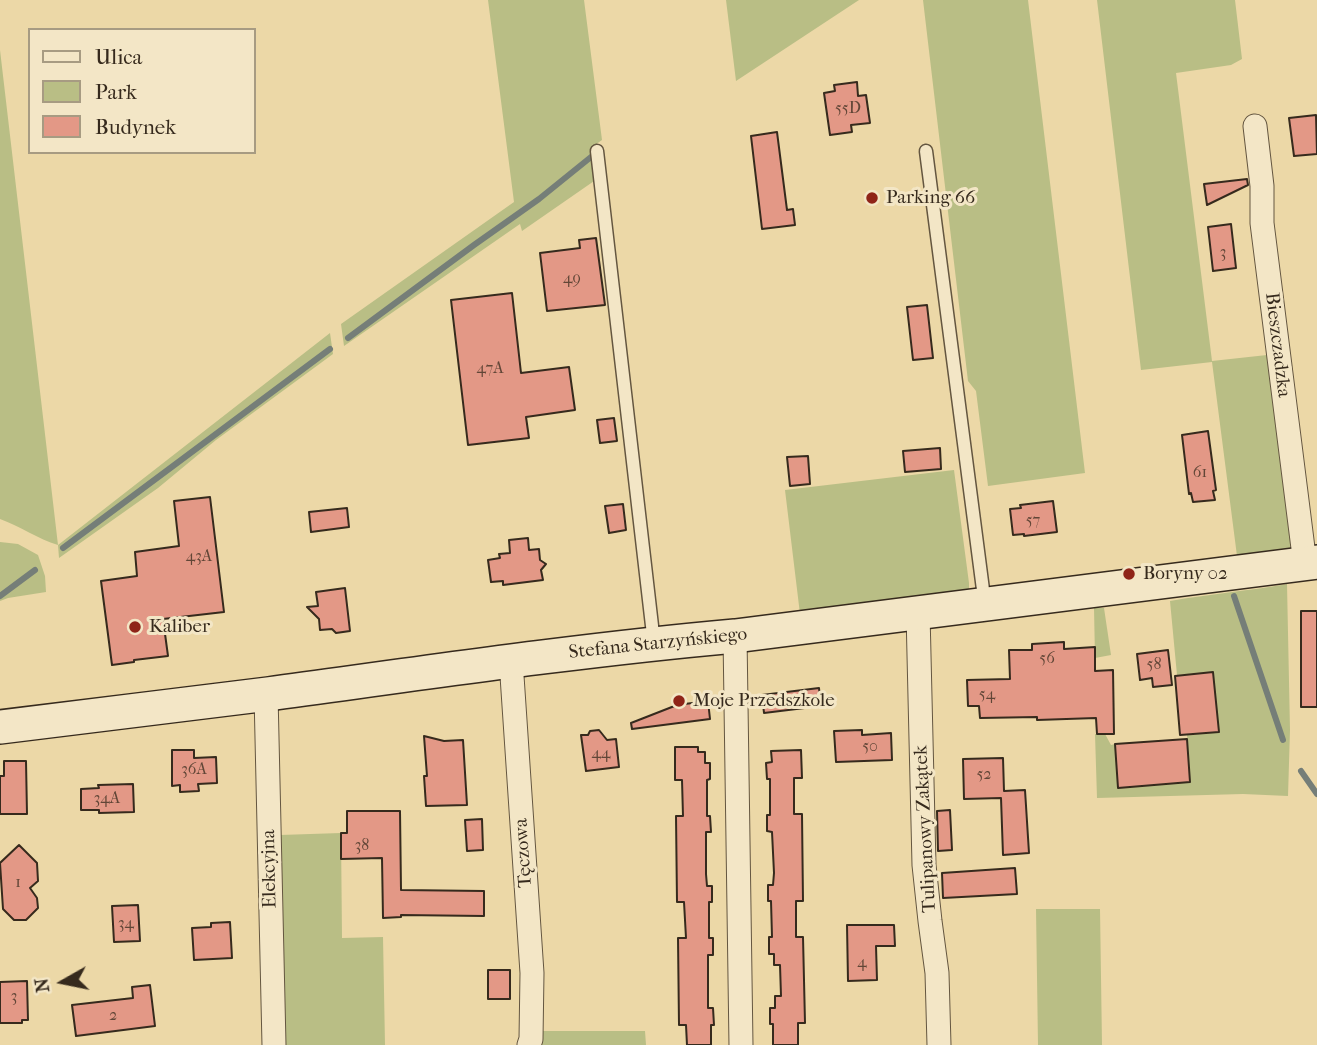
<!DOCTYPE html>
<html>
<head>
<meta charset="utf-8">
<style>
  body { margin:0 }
  #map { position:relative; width:1317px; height:1045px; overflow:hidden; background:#ecd8a7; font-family:"IM FELL French Canon",serif }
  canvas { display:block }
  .legend { position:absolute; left:28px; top:28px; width:228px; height:126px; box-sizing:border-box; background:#f3e6c6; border:2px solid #a79b82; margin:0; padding:9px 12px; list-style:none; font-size:21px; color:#362a1d }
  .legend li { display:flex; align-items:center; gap:14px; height:35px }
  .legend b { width:35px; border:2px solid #a79b82 }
  .north { position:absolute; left:28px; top:947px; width:70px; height:70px; -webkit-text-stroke:5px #f3e6c6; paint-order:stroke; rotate:261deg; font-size:19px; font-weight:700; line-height:28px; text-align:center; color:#362a1d }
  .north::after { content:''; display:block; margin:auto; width:24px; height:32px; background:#362a1d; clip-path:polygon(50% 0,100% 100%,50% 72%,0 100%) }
</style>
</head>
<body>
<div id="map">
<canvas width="1317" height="1045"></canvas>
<ul class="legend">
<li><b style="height:9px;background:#f3e6c6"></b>Ulica</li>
<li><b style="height:19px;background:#b9be85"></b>Park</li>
<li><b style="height:19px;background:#e39886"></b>Budynek</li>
</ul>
<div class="north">N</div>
</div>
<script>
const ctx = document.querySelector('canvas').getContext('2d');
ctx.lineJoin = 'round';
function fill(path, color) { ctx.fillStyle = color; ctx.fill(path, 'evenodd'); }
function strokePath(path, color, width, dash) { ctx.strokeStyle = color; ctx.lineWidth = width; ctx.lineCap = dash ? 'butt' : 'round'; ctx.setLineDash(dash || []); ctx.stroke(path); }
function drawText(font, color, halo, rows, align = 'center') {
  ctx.font = font + ' "IM FELL French Canon",serif'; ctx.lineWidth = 6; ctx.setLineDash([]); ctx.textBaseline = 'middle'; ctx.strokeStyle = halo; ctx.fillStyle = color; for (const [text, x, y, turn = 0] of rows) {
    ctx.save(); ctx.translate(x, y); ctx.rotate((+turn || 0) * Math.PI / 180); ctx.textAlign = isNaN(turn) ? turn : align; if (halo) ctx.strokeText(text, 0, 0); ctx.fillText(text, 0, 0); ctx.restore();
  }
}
const green = new Path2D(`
  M488,0H584L602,140L592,147L597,179L522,231L520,224L344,346L341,324L514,202Z
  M726,0H859L736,81Z
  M923,0H1028L1085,473L988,486L976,391L968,381Z
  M1097,0H1235L1242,59L1231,65L1176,73L1212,361L1267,355L1291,538V549L1237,556L1212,362L1141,370Z
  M0,50L58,545L330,333L333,354L216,440L158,488L59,558L58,545C38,539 20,526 0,519Z
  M954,470L969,583V594L800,614L785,490Z
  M0,542L18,544L38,555L45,576L46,592L8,598L0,601Z
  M1287,584L1290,730L1288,796L1243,794L1097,798L1095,734H1105L1111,745L1115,744L1118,788L1190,782L1187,735L1219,732L1213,672L1177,675L1170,601C1209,594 1248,591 1287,584Z
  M1094,608H1104L1111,655L1095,658Z
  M341,833L342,938L383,937L385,1045H282L280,835Z
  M1036,909H1100L1102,1045H1038Z
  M540,1031H645L646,1045H541Z`);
const stream = new Path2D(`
  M348,338L474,245L539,199L591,157
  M63,548L330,349
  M0,596L35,570
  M1234,596L1283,740
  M1301,771L1317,794`);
const building = new Path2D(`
  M857,82L858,96L866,95L870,123L851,125L852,132L830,135L824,93L835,91L834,85Z
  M1316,115L1317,154L1294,156L1289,118Z
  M777,132L787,210L793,209L795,225L762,229L751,136Z
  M1247,179L1248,185L1207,205L1204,184Z
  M1231,224L1236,268L1213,271L1208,227Z
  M596,238L605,305L547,311L540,253L580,248L579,240Z
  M512,293L521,373L569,367L575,410L526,417L529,438L468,445L451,300Z
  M927,305L933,358L913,360L907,307Z
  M614,418L617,441L600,443L597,420Z
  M1208,431L1216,490L1213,491L1215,500L1193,502L1191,493L1189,494L1182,435Z
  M940,448L941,469L905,472L903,451Z
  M808,456L810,484L790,486L787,457Z
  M210,497L224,612L163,619L168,656L134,660V662L112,665L101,581L137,576L135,552L179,546L174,501Z
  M1053,501L1057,532L1024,536V534L1013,535L1010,509L1021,508L1020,505Z
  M623,504L626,530L609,533L605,506Z
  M347,508L349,527L311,532L309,512Z
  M528,538L529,550L539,549L540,560L546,564L541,570L543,580L503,585V581L491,582L488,560L500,558L499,554L510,553L509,540Z
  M345,588L350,631L336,633L332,629L320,630L319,619L307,607L318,606L316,592Z
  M1301,611H1317V707H1301Z
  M1064,642V649L1095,647V671L1113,670L1114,734H1097L1096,718L1037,720V717L980,718L979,706H968L967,680L1010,679L1009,650H1032V644Z
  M1168,650L1172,685L1153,687L1152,678L1140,680L1137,654Z
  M1213,672L1219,732L1180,735L1175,676Z
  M819,688L821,706L764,713L762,695Z
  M708,701L710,719L632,729L631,723L677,705Z
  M599,730L607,740L616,739L619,767L586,771L581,735H588L590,731Z
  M862,730V735L891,733L892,760L836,762L834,731Z
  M424,736L444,741L463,740L467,805L426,806L424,776H427Z
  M1187,739L1190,782L1118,788L1115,744Z
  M675,747H698V752H705V763H710V779L707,780V816H710L711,832H706V874L707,886H712V902H709V938H713V955H708V1008H713L714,1025H711V1045H687L686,1025H679L678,938H686L684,902H677L676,816H683L682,780H675Z
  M172,750H194V758L216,757L217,783L198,784L199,791L180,792V785L172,786Z
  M801,750L802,778H794V814H802L803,901H796V937H803L805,1023H798V1045H773V1024H770V1008H775V996H781L780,965H774V954H769V937H772L771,901H768V885H773L774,873L772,832L767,831V815H770V779H767L766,763L772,762L771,751Z
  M1003,758L1004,791L1025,790L1029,853L1003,855L1001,798L964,799L963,759Z
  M4,761H26L27,814H0V776H4Z
  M133,784L134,812L99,813V810H81V789L99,788L98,785Z
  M950,810L952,850L938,851L937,811Z
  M347,811H400L401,890L484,891V916L401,915V917L383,918L382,858L341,859V833H347Z
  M482,819L483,850L467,851L465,820Z
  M19,845L37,863L38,881L30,888L37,898L38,908L26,920H14L3,909L0,863Z
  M1015,868L1017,894L943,898L942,873Z
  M138,905L140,941L114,942L112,906Z
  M230,922L232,958L194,960L192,928L211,927V923Z
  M847,925H894L895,946H876L877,980L848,981Z
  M488,970H510V999H488Z
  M27,981L28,1020H22V1023H0V982Z
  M150,985L155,1026L76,1036L72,1005L133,998L132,987Z`);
const lane = new Path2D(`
  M597,151L654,643
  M926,151L985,605`);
const street = new Path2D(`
  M1255,126L1262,186V223L1305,564
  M918,613L924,865L930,921L937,973L939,1045
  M735,636L741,1045
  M511,661L532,973L531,1039L529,1045
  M266,694L274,1045`);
const secondary = new Path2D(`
  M0,727C89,716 179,705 268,694C424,673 579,650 735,636L1317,562`);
const markers = [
  [872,198,7,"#8f2418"],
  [1129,574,7,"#8f2418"],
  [135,627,7,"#8f2418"],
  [679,701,7,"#8f2418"]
];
const numberNames = [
  ["55D",848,109],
  ["3",1223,253],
  ["49",572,279],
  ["47A",490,369],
  ["61",1200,473],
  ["57",1033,521],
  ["43A",199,557],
  ["56",1047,659],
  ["58",1154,665],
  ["54",987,695],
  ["50",870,747],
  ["44",601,754],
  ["36A",194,770],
  ["52",984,775],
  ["34A",107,799],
  ["38",362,846],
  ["1",18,883],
  ["34",126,924],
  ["4",862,963],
  ["3",14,997],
  ["2",113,1016]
];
const poiNames = [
  ["Parking 66",886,198],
  ["Boryny 02",1143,574],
  ["Kaliber",149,627],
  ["Moje Przedszkole",693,701]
];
const streetNames = [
  ["Bieszczadzka",1277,345,83],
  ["Stefana Starzyńskiego",658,644,-6],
  ["Tulipanowy Zakątek",926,829,-93],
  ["Tęczowa",524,853,-94],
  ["Elekcyjna",270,869,-91]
];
fill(green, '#b9be85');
strokePath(stream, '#757e78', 6);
fill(building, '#e39886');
strokePath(building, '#362a1d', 2);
strokePath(lane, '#645640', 15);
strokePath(street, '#645640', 25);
strokePath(secondary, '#362a1d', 36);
strokePath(lane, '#f3e6c6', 12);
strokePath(street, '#f3e6c6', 23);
strokePath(secondary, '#f3e6c6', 33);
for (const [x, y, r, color] of markers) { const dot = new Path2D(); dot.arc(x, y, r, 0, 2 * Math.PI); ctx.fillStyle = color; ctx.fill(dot); strokePath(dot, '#f3e6c6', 2.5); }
drawText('16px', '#614637', null, numberNames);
drawText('19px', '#362a1d', '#f3e6c6', poiNames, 'left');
drawText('19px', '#362a1d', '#f3e6c6', streetNames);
</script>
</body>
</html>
